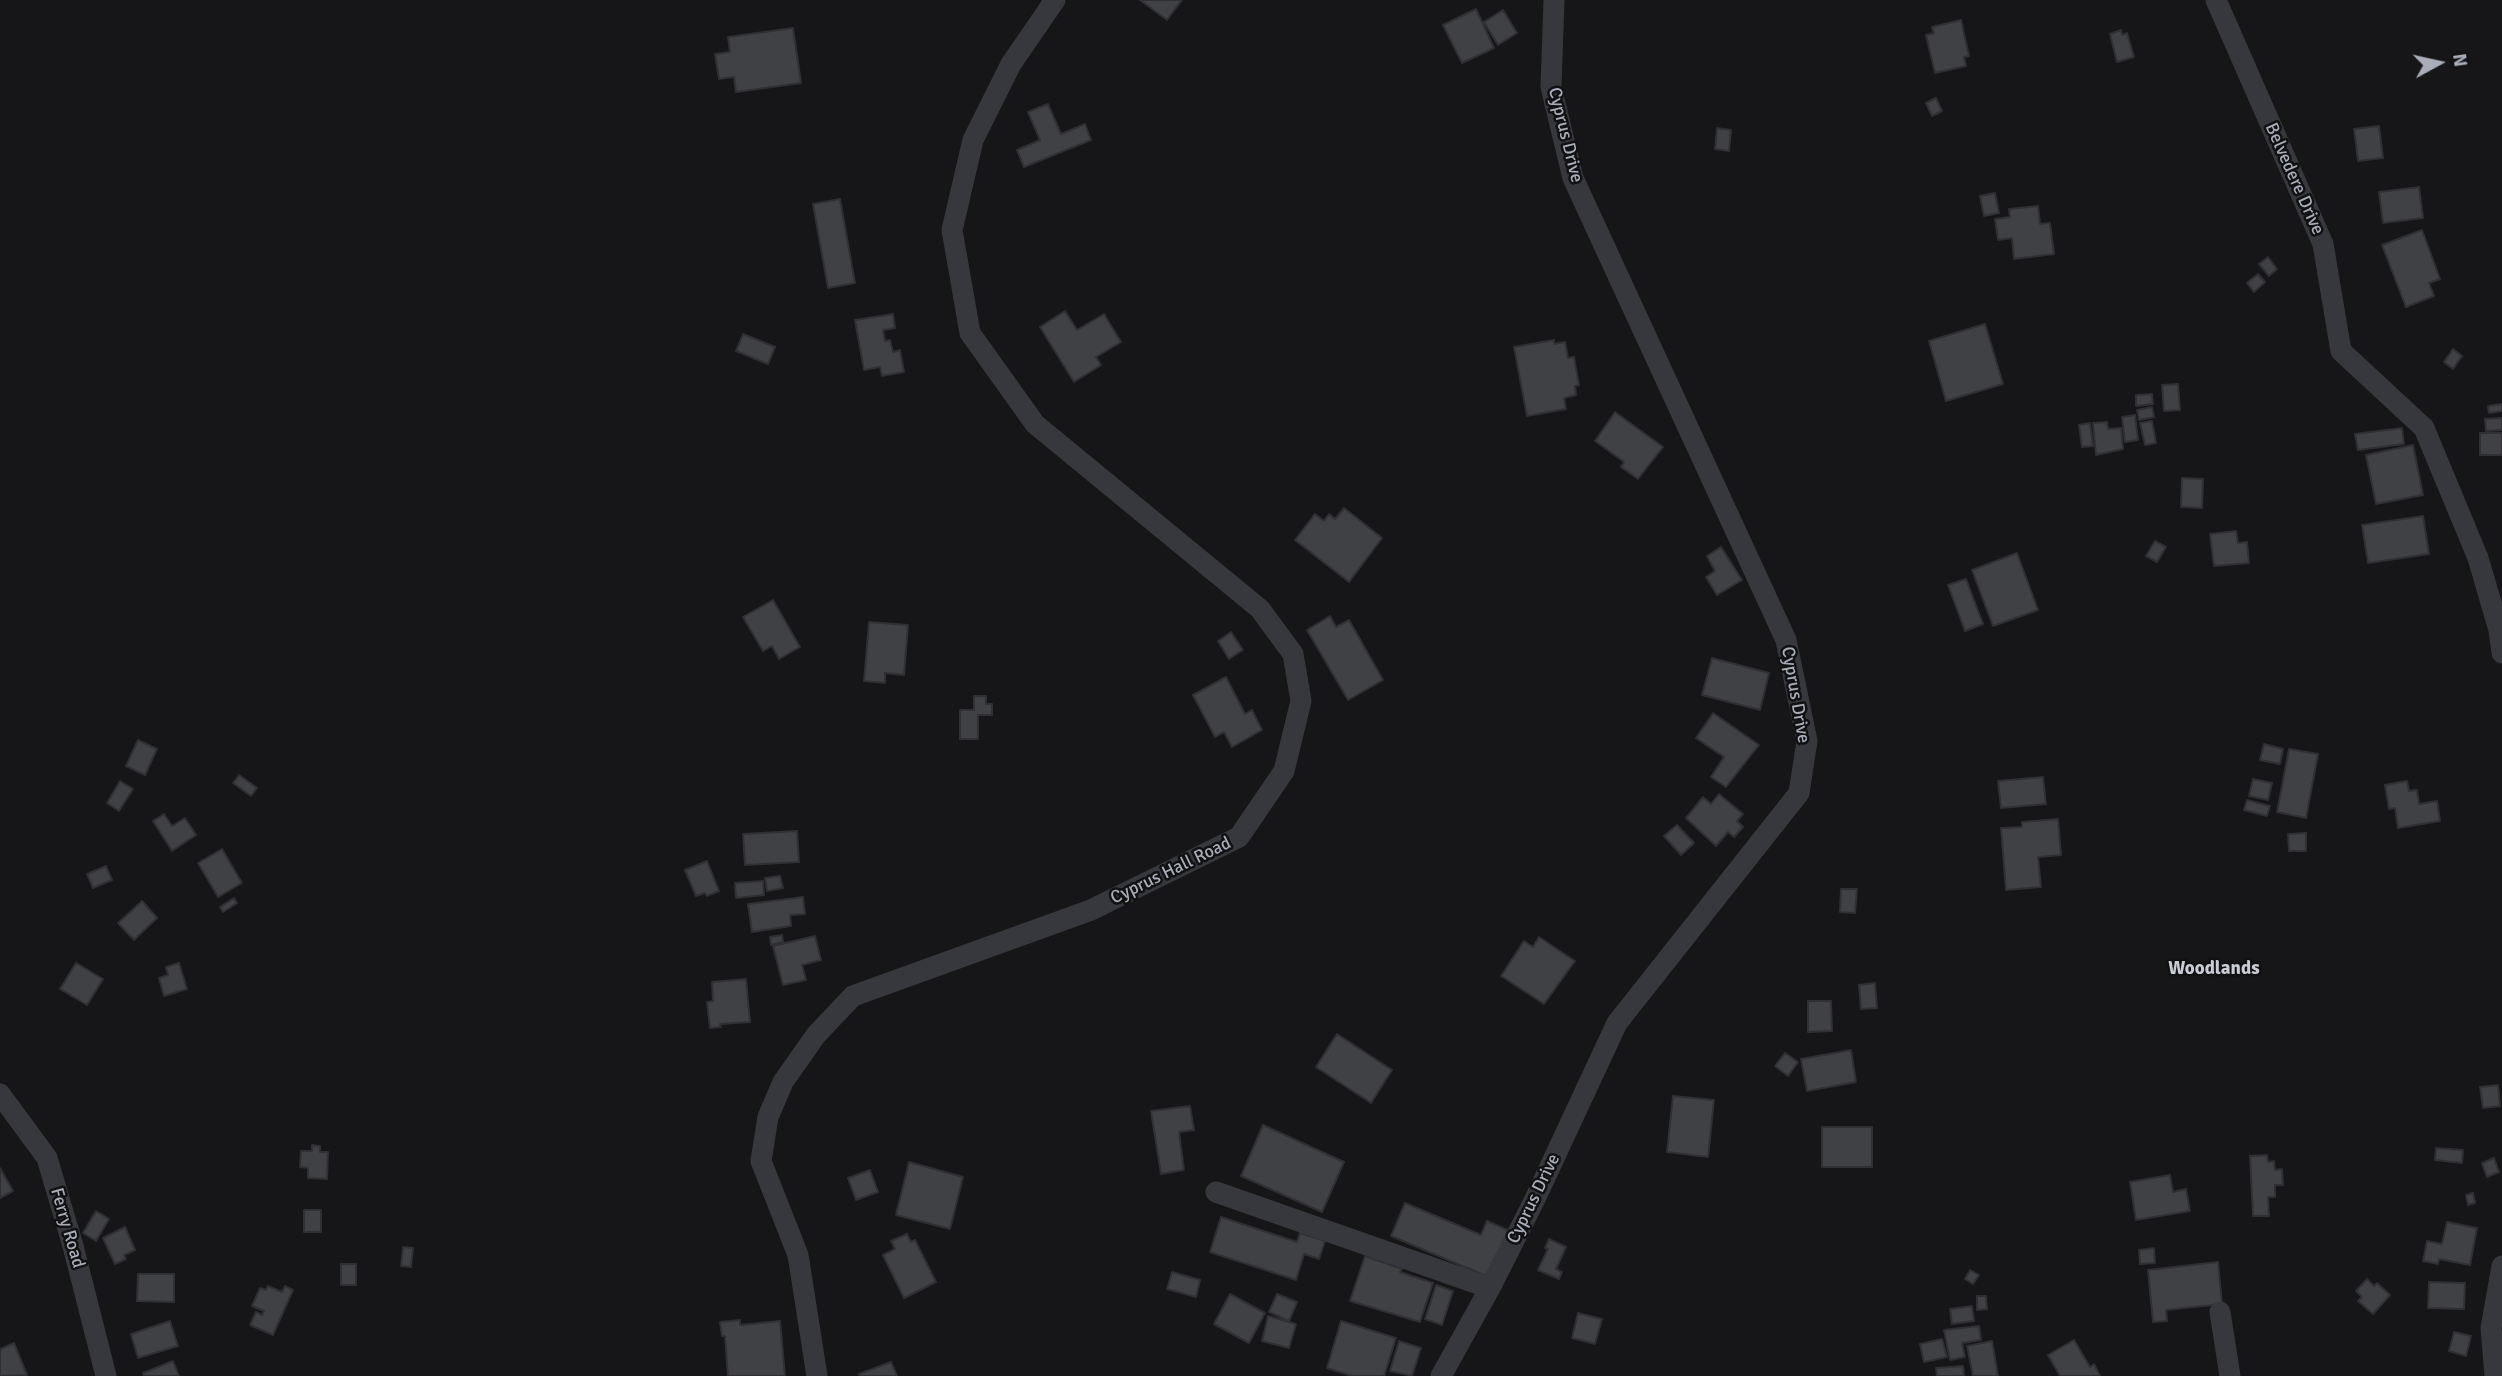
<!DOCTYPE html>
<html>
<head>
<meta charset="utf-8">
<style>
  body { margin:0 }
  #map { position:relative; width:2502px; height:1376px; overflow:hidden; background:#161618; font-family:Signika,sans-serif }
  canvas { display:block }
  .north { position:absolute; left:2404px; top:28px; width:70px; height:70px; -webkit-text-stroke:5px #111113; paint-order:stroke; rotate:82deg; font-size:19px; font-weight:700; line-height:28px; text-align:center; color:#a8adb8 }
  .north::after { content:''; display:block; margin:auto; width:24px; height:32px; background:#a8adb8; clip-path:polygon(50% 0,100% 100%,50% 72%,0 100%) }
</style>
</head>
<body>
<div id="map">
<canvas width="2502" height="1376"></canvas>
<div class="north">N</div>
</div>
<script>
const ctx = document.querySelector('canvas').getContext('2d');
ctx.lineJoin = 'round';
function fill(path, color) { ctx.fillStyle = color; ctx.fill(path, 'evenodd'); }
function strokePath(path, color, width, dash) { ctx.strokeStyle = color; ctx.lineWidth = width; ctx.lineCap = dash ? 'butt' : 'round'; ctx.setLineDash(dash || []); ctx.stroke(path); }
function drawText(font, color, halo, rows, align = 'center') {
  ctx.font = font + ' Signika,sans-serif'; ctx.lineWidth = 5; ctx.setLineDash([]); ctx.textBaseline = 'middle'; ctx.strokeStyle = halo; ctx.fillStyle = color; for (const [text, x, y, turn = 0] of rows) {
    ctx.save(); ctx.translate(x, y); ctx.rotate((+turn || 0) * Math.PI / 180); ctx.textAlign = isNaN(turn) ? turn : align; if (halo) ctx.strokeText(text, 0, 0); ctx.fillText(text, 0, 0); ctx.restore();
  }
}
const building = new Path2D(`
  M1140,0H1182L1167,20Z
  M1476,9L1494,48L1462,63L1443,25Z
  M1503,10L1517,33L1498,45L1484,22Z
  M1961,20L1969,56L1964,57L1966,66L1935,73L1926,35L1934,33L1932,27Z
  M793,28L801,83L736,92L734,77L719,79L715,54L730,52L728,37Z
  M2121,30L2122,35L2127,33L2134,57L2117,62L2110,34Z
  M1936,98L1942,111L1932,116L1926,103Z
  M1048,104L1061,134L1085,124L1091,140L1024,167L1017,150L1040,140L1028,112Z
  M2379,126L2383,158L2358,161L2354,129Z
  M1717,128L1731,130L1729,151L1715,149Z
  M2419,187L2423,218L2383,223L2379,192Z
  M1995,193L1999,213L1984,216L1980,196Z
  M840,199L855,283L828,288L813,204Z
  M2038,206L2040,224L2050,223L2054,254L2014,259L2012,238L1998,240L1995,219L2010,217L2009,209Z
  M2422,230L2440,279L2429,283L2434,296L2406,307L2382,245Z
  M2268,257L2277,269L2269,276L2259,264Z
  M2258,274L2265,282L2254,292L2247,283Z
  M1065,311L1077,330L1104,314L1121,342L1096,357L1101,365L1074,382L1040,327Z
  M893,314L895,328L883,330L885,341L890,340L893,352L900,350L904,372L882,376L880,367L864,370L855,320Z
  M1985,324L2003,384L1946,401L1929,341Z
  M743,334L775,347L768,364L736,351Z
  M1554,340V344L1565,342L1568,358L1574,357L1579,385L1575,386L1576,395L1564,398L1566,409L1527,416L1514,347Z
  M2453,349L2462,356L2453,369L2444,362Z
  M2178,384L2180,410L2164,411L2162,385Z
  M2152,394L2153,404L2136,406V395Z
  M2502,404V411L2489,413L2488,406Z
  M2152,407L2154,417L2139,420L2137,410Z
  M1615,412L1663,447L1638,479L1621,467L1624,462L1595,441Z
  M2135,415L2138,440L2125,442L2122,417Z
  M2502,418V430L2486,431L2485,419Z
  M2152,421L2156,443L2145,445L2140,423Z
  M2107,422L2108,429L2121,428L2123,449L2096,455L2093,423Z
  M2090,423L2093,446L2082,447L2079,425Z
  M2402,428L2404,444L2358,450L2355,434Z
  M2480,433H2502V455H2480Z
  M2413,445L2423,495L2376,504L2366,455Z
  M2182,478L2203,479L2202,508L2181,507Z
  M1344,508L1382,538L1349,582L1295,540L1315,514L1324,521L1329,514L1335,519Z
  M2423,516L2429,554L2368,563L2362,525Z
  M2236,531L2238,543L2247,542L2249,563L2214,566L2210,534Z
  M2155,541L2166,547L2157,562L2146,556Z
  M1721,547L1742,580L1717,595L1706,577L1715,571L1707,556Z
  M2017,553L2038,610L1993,626L1972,570Z
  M1966,579L1983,624L1965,631L1948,585Z
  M773,600L800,647L779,659L772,646L763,651L743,617Z
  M1330,616L1336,627L1349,620L1383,680L1348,700L1307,630Z
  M869,622L908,625L904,675L885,673V683L864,681Z
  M1231,632L1243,650L1229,659L1218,641Z
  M1712,658L1769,673L1760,710L1702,695Z
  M1226,677L1245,714L1252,710L1262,730L1232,747L1224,732L1215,737L1193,695Z
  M974,696H986V704H992V715H978V739H960V710H974Z
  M1713,713L1759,745L1726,787L1711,777L1724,757L1696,738Z
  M138,740L157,749L145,775L126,766Z
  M2264,744L2283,749L2280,764L2260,760Z
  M2289,749L2318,754L2306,818L2277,812Z
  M239,775L257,788L251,796L233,783Z
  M2043,777L2046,804L2001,808L1998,781Z
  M2253,779L2272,783L2268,800L2249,796Z
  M120,781L133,789L119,811L107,803Z
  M2407,781L2409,791L2417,790L2419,804L2437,801L2440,821L2398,828L2395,808L2389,809L2385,785Z
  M1719,794L1743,814L1737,821L1743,827L1734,837L1728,832L1716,846L1686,818L1703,797L1711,804Z
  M2247,800L2270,806L2267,816L2244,810Z
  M164,814L172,826L185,818L196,835L172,851L153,821Z
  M2058,819L2061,855L2038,857L2041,887L2006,890L2001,828L2022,827V822Z
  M1677,825L1694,843L1681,855L1664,836Z
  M797,831L799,862L745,865L743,834Z
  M2306,833V851H2289L2288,834Z
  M222,849L242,883L218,897L198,863Z
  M707,861L719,891L707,896L705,893L696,896L685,870Z
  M106,866L112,880L93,888L87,874Z
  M780,876L783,888L767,891L765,878Z
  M763,881L764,895L736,898L735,883Z
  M1841,889H1857L1855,913L1840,912Z
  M803,897L805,914L790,915L791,926L752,932L748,904Z
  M234,898L237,903L223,912L220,907Z
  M142,901L157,918L134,940L118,923Z
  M782,935L783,942L771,945L770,937Z
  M815,936L821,960L802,965L806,980L783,985L773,946Z
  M1539,937L1575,961L1544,1004L1501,976L1524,941L1533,947Z
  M76,963L103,979L87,1005L60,989Z
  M179,963L187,989L164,996L159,978L168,975L166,967Z
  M746,979L750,1022L720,1024L721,1027L710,1028L707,1002L713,1001L712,982Z
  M1875,983L1877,1008L1861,1009L1859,985Z
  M1808,1001H1831L1832,1031L1808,1032Z
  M1337,1034L1392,1070L1371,1103L1316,1067Z
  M1851,1050L1856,1082L1807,1091L1801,1059Z
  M1785,1053L1798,1062L1788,1076L1775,1066Z
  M2498,1085L2500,1106L2483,1108L2480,1087Z
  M1673,1096L1714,1100L1708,1157L1667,1152Z
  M1190,1106L1194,1130L1179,1132L1184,1170L1161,1174L1151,1111Z
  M1263,1125L1344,1162L1322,1212L1241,1176Z
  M1822,1127H1872V1167H1822Z
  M312,1145L320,1146V1152H328L327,1179L308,1178V1168L300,1167L301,1151H312Z
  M2436,1148L2463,1150L2462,1163L2435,1160Z
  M2267,1155L2268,1162L2274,1161L2275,1170L2282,1169L2283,1185H2275V1197H2268L2269,1216H2253L2250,1156Z
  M2494,1158L2499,1172L2487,1177L2482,1163Z
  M909,1162L963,1177L950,1229L896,1215Z
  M0,1168L13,1191L0,1198Z
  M870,1170L878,1192L856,1200L848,1178Z
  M2170,1175L2173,1192L2186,1189L2190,1211L2136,1220L2130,1182Z
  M2473,1193L2475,1203L2468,1205L2466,1195Z
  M1405,1203L1481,1235L1487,1221L1510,1231L1491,1278L1391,1236Z
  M304,1210H321V1232H304Z
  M96,1211L109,1219L96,1241L83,1233Z
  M1221,1217L1297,1242L1300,1233L1325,1241L1319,1259L1304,1254L1296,1280L1210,1252Z
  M2447,1222L2477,1228L2470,1265L2439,1259L2438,1264L2423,1261L2427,1241L2442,1244Z
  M125,1227L135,1250L124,1255L126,1259L115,1264L103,1238Z
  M907,1234L911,1242L915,1240L936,1282L904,1298L883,1255L895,1249L891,1241Z
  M1549,1239L1566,1247L1556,1269L1562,1272L1559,1279L1538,1270L1548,1249L1545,1248Z
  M403,1247L413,1248L411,1267L401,1266Z
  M2154,1248L2155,1263L2140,1264L2139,1250Z
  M1365,1256L1402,1269L1400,1272L1433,1283L1420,1322L1350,1301Z
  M2218,1262L2222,1304L2166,1310L2167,1321L2153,1322L2148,1270Z
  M341,1264H356V1285H341Z
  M1970,1270L1979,1275L1973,1284L1965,1279Z
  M1172,1272L1200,1280L1196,1297L1167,1289Z
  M138,1274H174V1302L137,1301Z
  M2367,1279L2374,1286L2377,1283L2390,1295L2373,1314L2358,1301L2362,1297L2356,1291Z
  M2429,1282L2465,1283L2464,1309L2428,1308Z
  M1436,1285L1453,1291L1442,1325L1425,1319Z
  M268,1286L282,1292L285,1286L293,1290L273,1335L250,1325L256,1312L262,1315L264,1311L252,1306L260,1288L266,1290Z
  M1230,1294L1265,1313L1249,1343L1214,1324Z
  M1277,1294L1297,1302L1289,1321L1269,1312Z
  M1977,1296H1986L1987,1309L1977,1310Z
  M1972,1306L1974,1321L1952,1324L1950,1309Z
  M1578,1313L1602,1319L1595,1344L1572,1338Z
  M1268,1316L1296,1324L1289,1348L1262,1341Z
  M740,1320V1325L780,1321L785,1376H728L725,1336H722L720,1322Z
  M170,1321L178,1346L138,1358L131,1334Z
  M1341,1321L1396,1338L1384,1376H1352L1327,1368Z
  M1979,1326L1981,1340L1962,1343L1965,1357L1950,1360L1944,1330Z
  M2454,1332L2471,1336L2466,1356L2449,1351Z
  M1942,1339L1947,1357L1924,1362L1920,1344Z
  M2074,1340L2090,1367L2094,1364L2100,1376H2060L2048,1355Z
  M1399,1341L1421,1348L1412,1376L1390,1371Z
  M1992,1341L1998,1376H1973L1967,1346Z
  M14,1343L27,1375L0,1376V1349Z
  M173,1361L179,1376H144L143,1373Z
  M891,1362L897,1376H860L859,1374Z
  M1963,1366L1964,1376H1937L1936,1368Z`);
const minor = new Path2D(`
  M2216,0L2323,244L2341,351L2424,428L2478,558L2499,630L2502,653
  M0,1094L47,1158L73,1246L106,1376
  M1216,1192L1490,1288
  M2220,1312L2230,1376
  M817,1376L798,1255L761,1161L768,1117L783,1082L816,1035L853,996L1091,910L1239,837L1284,771L1301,701L1293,654L1260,609L1035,424L970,333L952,230L973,140L1011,64L1055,0
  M1441,1376L1490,1288L1535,1199L1617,1023L1799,793L1807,741L1786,640L1573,178L1551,87L1554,0
  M2495,1376L2491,1328L2502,1266`);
const streetNames = [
  ["Cyprus Drive",1565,135,76],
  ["Belvedere Drive",2294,179,66],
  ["Cyprus Drive",1795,695,80],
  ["Cyprus Hall Road",1171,871,-26],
  ["Cyprus Drive",1534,1199,-64],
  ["Ferry Road",67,1228,74]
];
const neighbourhoodNames = [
  ["Woodlands",2214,969]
];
fill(building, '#404145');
strokePath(building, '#303034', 2);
strokePath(minor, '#37383d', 21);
drawText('18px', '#a8adb8', '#111113', streetNames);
drawText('bold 19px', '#c9ccd4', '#111113', neighbourhoodNames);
</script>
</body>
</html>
